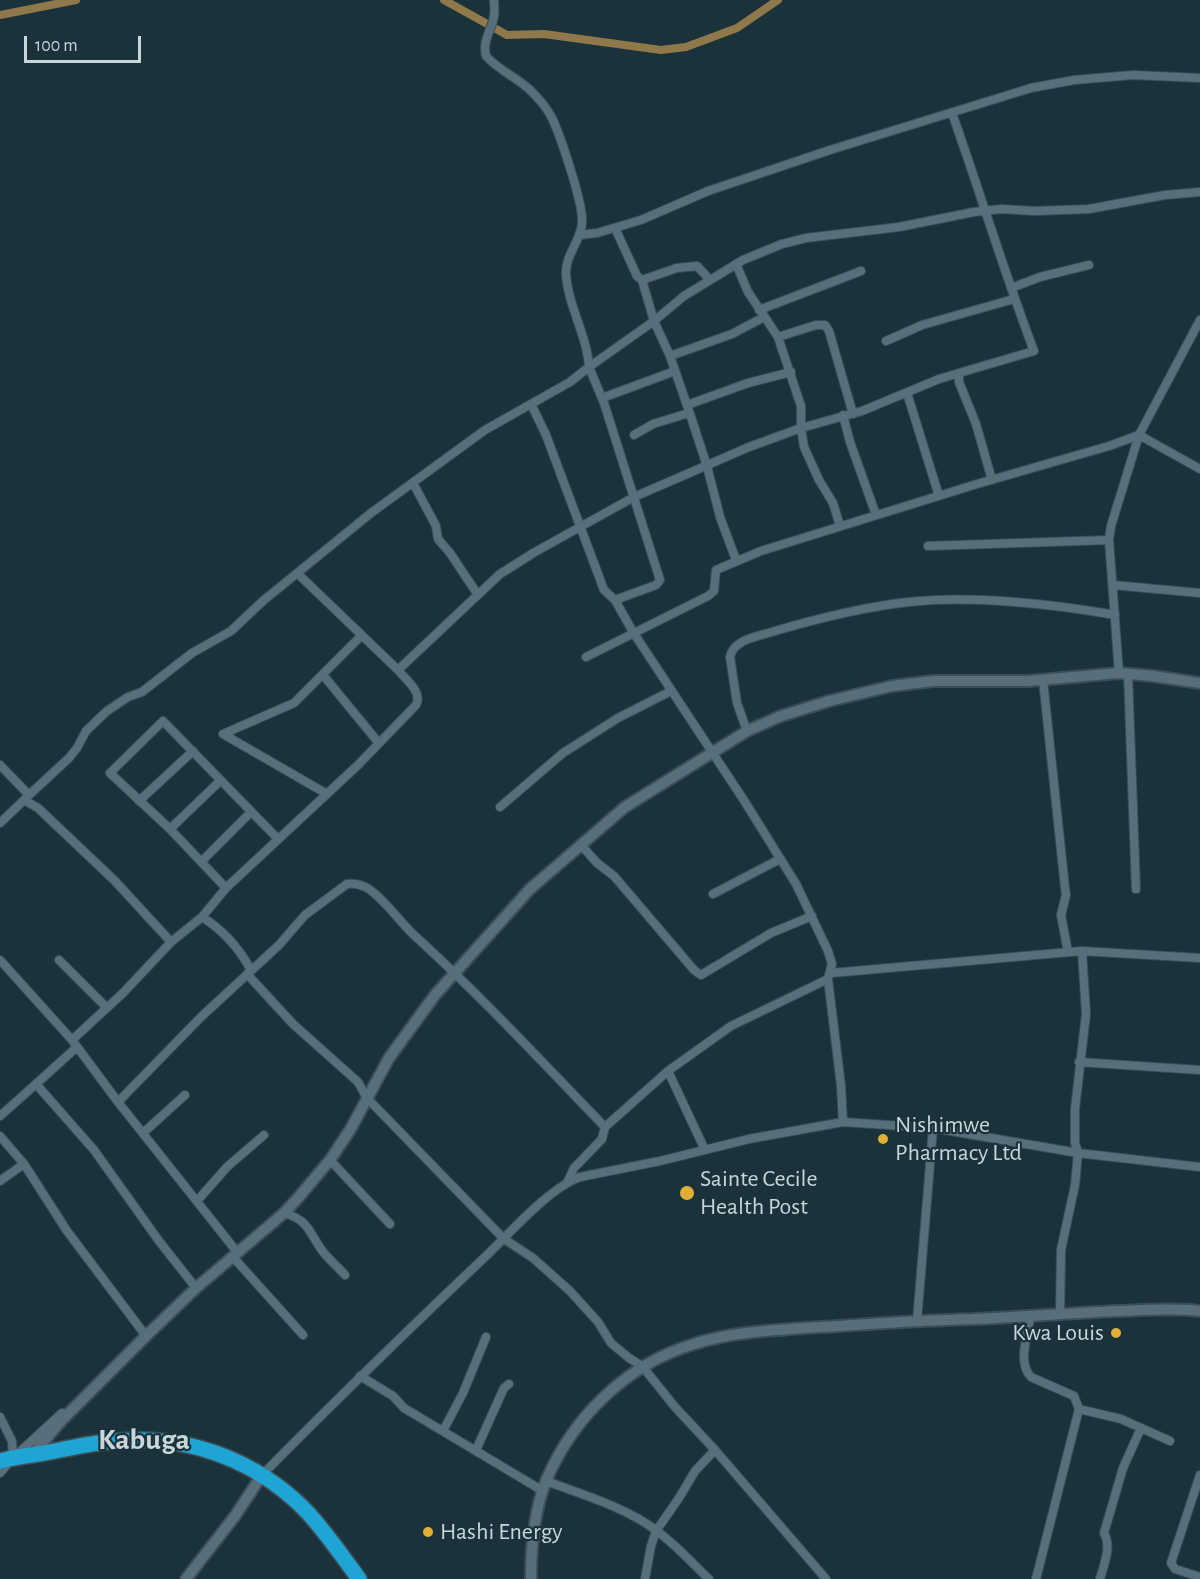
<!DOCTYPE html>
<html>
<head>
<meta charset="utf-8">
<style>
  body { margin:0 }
  #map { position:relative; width:1200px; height:1579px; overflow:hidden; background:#1c323b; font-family:"Alegreya Sans",sans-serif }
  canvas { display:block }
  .scale { position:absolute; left:24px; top:36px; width:117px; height:27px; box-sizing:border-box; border:3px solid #c8d5db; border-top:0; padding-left:8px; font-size:18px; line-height:21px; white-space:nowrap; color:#c8d5db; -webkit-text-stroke:4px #1c323b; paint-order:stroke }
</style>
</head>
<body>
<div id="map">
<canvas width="1200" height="1579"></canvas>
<div class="scale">100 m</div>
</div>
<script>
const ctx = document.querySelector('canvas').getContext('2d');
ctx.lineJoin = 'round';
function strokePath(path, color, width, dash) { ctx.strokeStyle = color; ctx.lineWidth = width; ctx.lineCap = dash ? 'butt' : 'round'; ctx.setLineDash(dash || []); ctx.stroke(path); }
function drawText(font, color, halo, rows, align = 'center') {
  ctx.font = font + ' "Alegreya Sans",sans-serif'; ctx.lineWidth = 4.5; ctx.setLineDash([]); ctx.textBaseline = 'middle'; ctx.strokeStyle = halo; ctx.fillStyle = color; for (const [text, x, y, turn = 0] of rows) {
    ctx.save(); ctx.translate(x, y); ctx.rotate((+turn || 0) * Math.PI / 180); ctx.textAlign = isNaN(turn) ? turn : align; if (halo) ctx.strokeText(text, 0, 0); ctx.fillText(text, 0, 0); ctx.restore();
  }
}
const canal = new Path2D(`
  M444,0L507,35L544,34L661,50L686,47L737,28L778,0
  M0,15L76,0`);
const street = new Path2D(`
  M494,0C494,5 495,10 494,16C492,30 482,40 486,56C499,71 519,78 532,92C540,100 547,108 552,118C560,135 584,205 582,223C581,241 565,255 566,274C568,306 587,335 589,367L570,382L531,404L546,435L604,590L615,600L633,632L745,802L796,884L828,951L832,964L828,979L841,1086L843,1122
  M952,113C980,192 1004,272 1034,351L959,373V382L976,424L992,480
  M615,228L637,276L642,280L677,268L697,266L710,280
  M579,235L597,233L641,220L708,191L830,150L1031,88L1074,80L1133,75L1200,78
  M736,264L748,292L778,337L801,406V428L804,447L819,480L833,503L840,526
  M642,280L654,321L670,356L691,417L707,466L720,517L736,560
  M1011,288L1040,277L1089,265
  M759,310L861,271
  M778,337L816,325H825L829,331L853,414
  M886,341L922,325L1014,299
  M670,356L732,334L764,317
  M907,393L939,496
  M602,398L675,371
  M687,405L748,383L791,372
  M843,415L850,442L876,515
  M634,435L653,424L689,413
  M413,483L436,526L438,539L450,553L478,595
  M928,546L1109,540
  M297,573L398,670
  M1113,585L1200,593
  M615,600L656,585L660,580L604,403L589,367L654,321L684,296L743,260L782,244L806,238L899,227L974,212L1001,209L1035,211L1089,209L1165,195L1200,192
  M586,657L708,596L714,591L716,570L761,551L977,484L1109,446L1139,435L1200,320
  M1119,673L1109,540L1111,526L1139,435L1200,469
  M1128,674L1136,889
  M323,675L378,742
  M1043,680L1065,888L1066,895L1061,915L1068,952
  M747,731L737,703L730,657C733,639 760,636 775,631C819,618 864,607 909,602C971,595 1053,604 1115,615
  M0,765L29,795L24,800L38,808L115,881L171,942L202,917L226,888L358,765L416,705C423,692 406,680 398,670L500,574L535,552L634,497L749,447L801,428L862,411L939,379L959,373
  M327,794L223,734L294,703L361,636
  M29,795L69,758L77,748L86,731L107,711L128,697L142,692L192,653L231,631L264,600L371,513L485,430L531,404
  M139,801L193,751
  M500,807L563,753L618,718L671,691
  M0,823L24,800
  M170,829L220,781
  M581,845L597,863L614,876L694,970L701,975L771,933L812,916
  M201,862L251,812
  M226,888L170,829L110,773L163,721L278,839
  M713,894L780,859
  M202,917C223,930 239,948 251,970
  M0,960L72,1040L118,1102L237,1252
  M59,960L106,1007
  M831,973L1082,951L1200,958
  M247,974L293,1024L358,1082L367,1098L504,1239L533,1258L570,1291L598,1322L611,1343L629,1358L642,1366L675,1407L715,1450L826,1579
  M72,1040L123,993L171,942
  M1079,1062L1200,1070
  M668,1071L705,1150
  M36,1084L77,1047
  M118,1102L201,1017L279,945L305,915L347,884C355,883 361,884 369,889C386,901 398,920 414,935C481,996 542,1062 605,1127L668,1071L731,1026L828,979
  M0,1116L36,1084L94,1150L159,1241L196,1288
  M143,1133L185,1095
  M0,1136L24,1164L67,1231L146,1336
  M330,1160L390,1224
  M0,1181L24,1164
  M568,1181L574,1168L602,1139L605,1127
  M197,1201L227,1167L264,1135
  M284,1213C308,1220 308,1230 321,1249C327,1258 337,1266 345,1275
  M232,1256L303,1335
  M1060,1314L1061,1250L1075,1185L1078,1153L1075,1143V1109L1086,1014L1082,951
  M1030,1317C1028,1335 1017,1363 1031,1377L1074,1396L1079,1409L1036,1579
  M917,1321L933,1128
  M360,1376L393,1396L404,1408L543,1491
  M1079,1409L1121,1419L1170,1441
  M0,1417L12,1441L13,1458
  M443,1431L463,1393L486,1337
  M476,1450L504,1388L509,1384
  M0,1473L13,1458L62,1413
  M262,1475C336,1400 410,1328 486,1256C510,1233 549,1188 580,1177L660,1161L749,1139L843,1122L933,1128L1078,1153L1200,1167
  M1200,1475L1171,1563L1175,1569L1200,1577
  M546,1481C581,1494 628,1508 657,1531C676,1545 692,1563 709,1579
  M645,1579L651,1546L656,1531L679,1498L695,1471L715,1450
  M1100,1579C1104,1564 1112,1547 1104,1533L1123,1468L1141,1428`);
const secondary = new Path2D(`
  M32,1455L62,1420L146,1336L196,1288L284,1213L298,1198L330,1160L350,1130L389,1058L435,995L530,889L625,807L747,731L781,716L829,701L892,686L933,681H1028L1119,673L1153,676L1200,683
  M186,1579L235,1516L262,1475
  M531,1579C531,1547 534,1511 546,1481C573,1417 627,1364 694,1344C735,1331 778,1330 820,1327C871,1324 922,1320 974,1319C1022,1317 1070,1313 1118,1311C1145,1310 1173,1308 1200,1311`);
const highway = new Path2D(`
  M0,1461C15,1457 30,1455 45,1453C78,1446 112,1439 145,1440C207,1442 266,1468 309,1514C327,1534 343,1557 359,1579`);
const markers = [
  [883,1139,6,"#e1af34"],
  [687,1193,8,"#e1af34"],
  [1116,1333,6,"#e1af34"],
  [428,1532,6,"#e1af34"]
];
const poiNames = [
  ["Nishimwe",895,1125],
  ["Pharmacy Ltd",895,1153],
  ["Sainte Cecile",700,1179],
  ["Health Post",700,1207],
  ["Kwa Louis",1104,1333,"right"],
  ["Hashi Energy",440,1532]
];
const districtNames = [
  ["Kabuga",144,1440]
];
strokePath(canal, '#8f794a', 8);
strokePath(street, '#3b4e56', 10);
strokePath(secondary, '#3b4e56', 14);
strokePath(highway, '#3b4e56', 18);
strokePath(street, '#586f7b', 8);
strokePath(secondary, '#586f7b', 10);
strokePath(highway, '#1fa5d4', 15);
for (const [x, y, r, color] of markers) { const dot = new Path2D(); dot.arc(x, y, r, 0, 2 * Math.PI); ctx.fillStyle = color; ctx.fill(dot); strokePath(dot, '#1c323b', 2); }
drawText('24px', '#c8d5db', '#1c323b', poiNames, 'left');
drawText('bold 30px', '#c8d5db', '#1c323b', districtNames);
</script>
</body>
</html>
